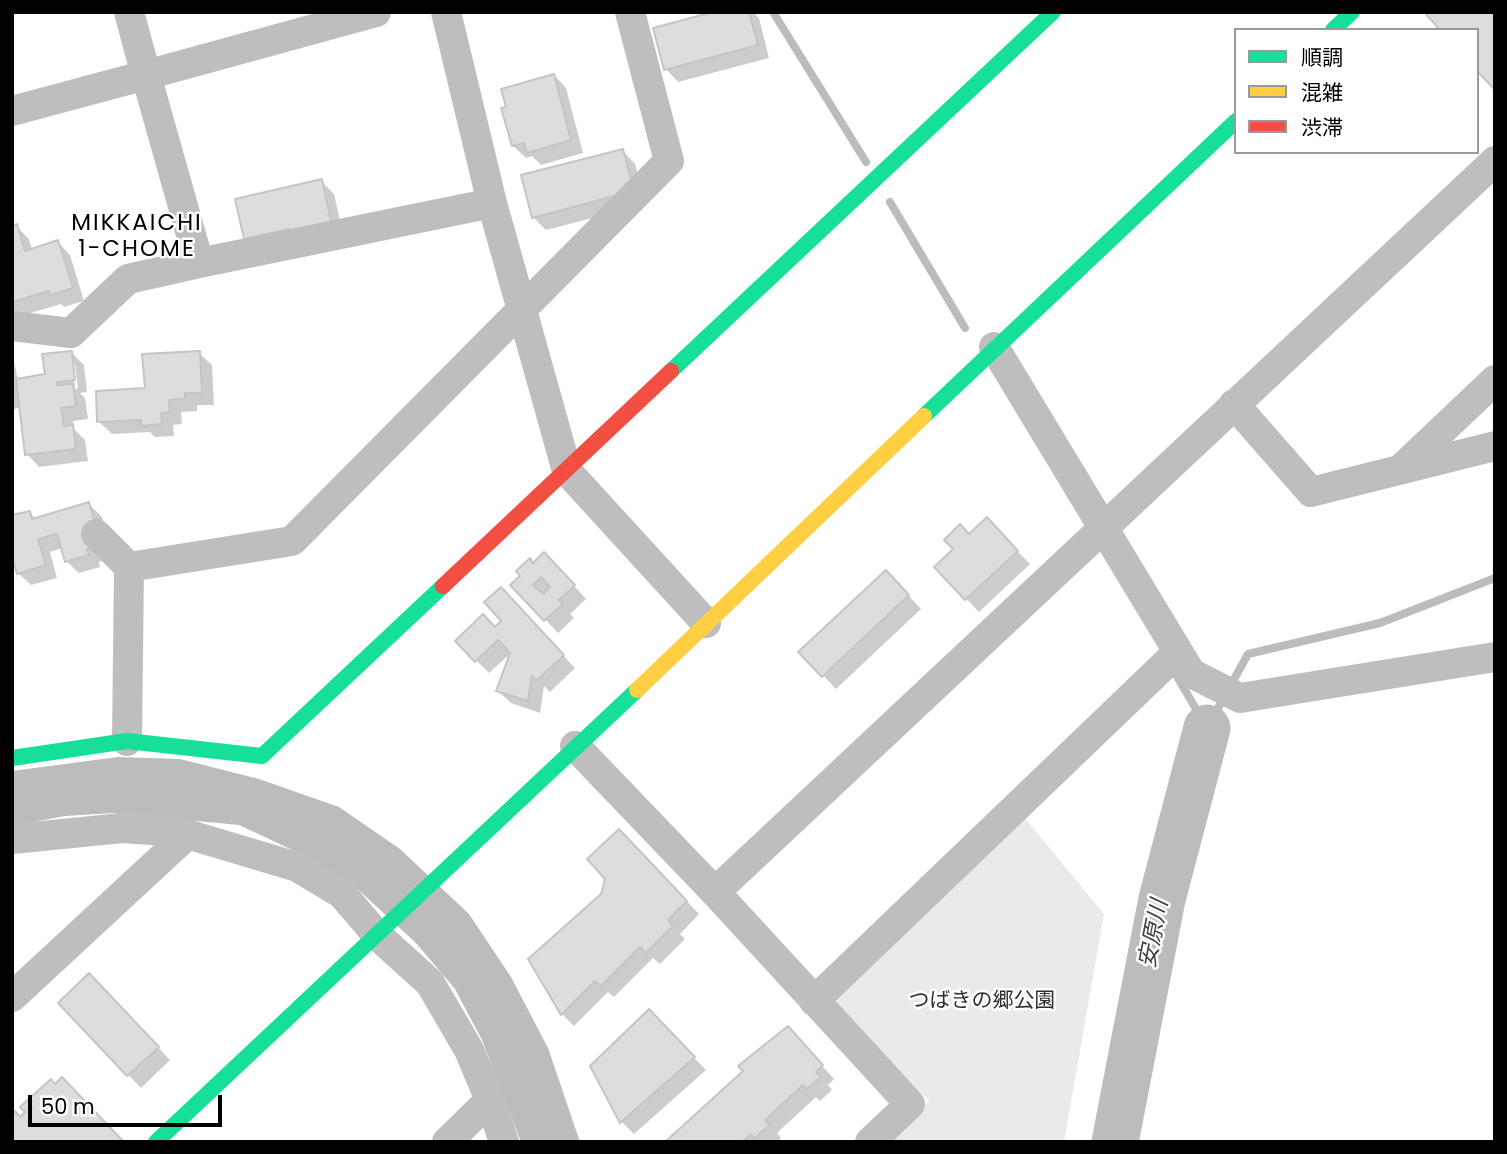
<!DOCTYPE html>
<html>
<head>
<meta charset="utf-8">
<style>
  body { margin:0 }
  #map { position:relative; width:1507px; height:1154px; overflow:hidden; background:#fff; font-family:Poppins,"Noto Sans JP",sans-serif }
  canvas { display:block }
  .frame { position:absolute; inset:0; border:14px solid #000; pointer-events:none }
  .legend { position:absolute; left:1234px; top:28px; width:245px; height:126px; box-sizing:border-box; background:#fff; border:2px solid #999; margin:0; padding:9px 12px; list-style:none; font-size:21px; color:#000 }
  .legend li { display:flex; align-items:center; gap:14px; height:35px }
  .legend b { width:35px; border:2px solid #999 }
  .scale { position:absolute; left:28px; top:1095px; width:194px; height:32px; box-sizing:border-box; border:4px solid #000; border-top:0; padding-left:9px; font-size:21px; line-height:24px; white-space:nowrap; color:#000; -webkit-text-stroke:5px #fff; paint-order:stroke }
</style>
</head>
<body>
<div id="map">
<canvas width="1507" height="1154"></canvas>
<div class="frame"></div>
<ul class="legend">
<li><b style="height:9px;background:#16e098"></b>順調</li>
<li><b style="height:9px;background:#ffcf43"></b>混雑</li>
<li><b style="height:9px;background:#f24e42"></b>渋滞</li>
</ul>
<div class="scale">50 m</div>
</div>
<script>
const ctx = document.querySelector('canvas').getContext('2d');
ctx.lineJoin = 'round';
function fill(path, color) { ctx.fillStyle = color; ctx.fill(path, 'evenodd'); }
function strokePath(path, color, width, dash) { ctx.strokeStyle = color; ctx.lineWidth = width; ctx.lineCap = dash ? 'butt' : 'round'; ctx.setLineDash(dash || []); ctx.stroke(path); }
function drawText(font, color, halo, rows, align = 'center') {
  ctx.font = font + ' Poppins,"Noto Sans JP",sans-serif'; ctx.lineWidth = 5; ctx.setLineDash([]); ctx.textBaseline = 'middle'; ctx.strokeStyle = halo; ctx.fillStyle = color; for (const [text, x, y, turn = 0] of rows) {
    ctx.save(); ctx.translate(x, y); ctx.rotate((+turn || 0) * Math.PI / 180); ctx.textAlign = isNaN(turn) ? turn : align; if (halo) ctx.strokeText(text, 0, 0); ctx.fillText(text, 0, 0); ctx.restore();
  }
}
const green = new Path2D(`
  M1024,817L1104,914L1064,1142H887L929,1101L839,1009L834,993Z`);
const water = new Path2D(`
  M118,757L180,759L259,779L339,807L400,849L469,914L511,977L548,1048L580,1142H521L482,1040L455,989L416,943L351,883L303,855L239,825L113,813L65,816L12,826V771Z`);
const shadow = new Path2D(`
  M719,12H753L759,18L769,58L678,82L666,69Z
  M554,75L566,88L583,153L541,165L532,156L526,158L513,146Z
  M623,151L635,164L646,204L546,230L533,217Z
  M321,181L334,194L344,238H245Z
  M16,226L29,239L32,250L58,242L70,255L84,301L64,307L61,304L20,316L12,309V228Z
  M12,352L18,380L47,375L71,352L84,365L87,392L80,393L85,398L88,419L73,421L74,429L85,440L88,461L39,467L27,454L21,407L12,410ZM72,364H75L78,388L75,389Z
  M199,353L212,365L214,405H197V411L181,412L182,424L173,425L174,436L155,437L150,432L112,434L99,422Z
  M89,504L102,517L111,549L109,559L99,562L100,567L79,573L66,561L63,548L50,552L57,578L31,585L18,573L29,513L36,519Z
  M999,532L1030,564L979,612L936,567L970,536Z
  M534,565L557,567L586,599L570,614L574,618L558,633L513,585Z
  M899,585L921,609L836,689L801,652Z
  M513,602L575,668L550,692L544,686L540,713L511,703L498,691L512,652L489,673L457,641L495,629L504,621Z
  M632,844L699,914L680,934L685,939L660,964L653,958L614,997L608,992L574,1026L562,1014L602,895Z
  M102,988L170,1060L141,1088L60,1003Z
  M649,1012L706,1070L634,1134L622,1122L592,1066Z
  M800,1041L834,1079L828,1085L832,1090L820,1101L816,1097L777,1133L781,1138L777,1142H668L745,1072Z`);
const stream = new Path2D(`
  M773,12L866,162
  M890,202L965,328
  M1175,673L1207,728
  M1207,728L1248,654L1380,623L1495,578`);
const river = new Path2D(`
  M1115,1142L1162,899L1207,728`);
const building = new Path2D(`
  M713,12H749L758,45L664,70L653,28Z
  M1424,12H1495V90L1477,71V30H1440Z
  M554,74L571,140L527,153L524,143L512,146L501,108L506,107L501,89Z
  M623,149L634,191L532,218L521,175Z
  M322,179L332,226L290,235L289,229L244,239L235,199Z
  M17,224L25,251L58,240L73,288L50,295L49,291L12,302V226Z
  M72,351L75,380L57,382V385L73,384L76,406L61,408L64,426L73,425L76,449L25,455L16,379L45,374L42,354Z
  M200,351L202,393H185V399L169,400L170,412L161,413L162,424L141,426V420L97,422L96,391L145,388L142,354Z
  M89,502L99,537L97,546L87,549L89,555L65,562L57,534L38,539L46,565L17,574L12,557V515L30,511L32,519Z
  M987,517L1018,551L965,600L934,567L953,549L944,540L960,524L969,534Z
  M544,552L575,585L559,600L563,604L544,621L510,585L520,576L516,571L530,558L533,563Z
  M886,570L909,595L822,677L798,652Z
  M541,577L550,587L543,594L533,585Z
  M501,587L564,655L536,681L532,676L528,701L496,691L510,653L498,640L475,662L455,641L483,614L495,627L501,621L484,602Z
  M619,829L687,901L668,920L673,926L646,953L640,947L601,986L595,981L561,1015L528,959L601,894L605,879L587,859Z
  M89,973L159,1047L127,1076L58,1003Z
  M649,1009L695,1057L620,1123L590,1066Z
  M788,1026L823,1065L816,1072L821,1077L806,1089L803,1085L765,1120L770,1125L754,1138L751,1134L742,1142H665L743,1071L738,1066Z
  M62,1077L123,1141L122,1142H12V1113L15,1111L20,1117L25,1112L20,1107L51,1079L55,1084Z`);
const street = new Path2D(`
  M446,12L492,203L567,471L706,623
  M12,111L146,75L129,12
  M199,263L492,203
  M12,326L71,333L128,279L199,263L146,75L376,12
  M994,347L1191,673L1240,698L1495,657
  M1234,404L1311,492L1495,446
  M1401,469L1495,380
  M96,534L129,567L127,741
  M129,567L292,541L669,161L630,12
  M575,746L715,892L910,1104L870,1142
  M12,839L122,828L180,832L297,867L342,894L378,936L430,983L469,1050L490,1100L447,1142
  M715,892L1495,161
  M12,997L188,834
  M814,1001L1177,653
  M490,1100L504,1142`);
const fast = new Path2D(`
  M1333,30L1352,12
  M671,371L1053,12
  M924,416L1236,121
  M12,758L127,741L262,756L443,586
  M156,1142L637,690`);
const slow = new Path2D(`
  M637,690L924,416`);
const jam = new Path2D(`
  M443,586L671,371`);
const parkNames = [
  ["つばきの郷公園",982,1002]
];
const neighbourhoodNames = [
  ["MIKKAICHI",137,224],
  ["1-CHOME",137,250]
];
const waterNames = [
  ["安原川",1155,934,-79]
];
fill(green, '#eaeaea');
fill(water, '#bcbcbc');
fill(shadow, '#0003');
strokePath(stream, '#bcbcbc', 8);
strokePath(river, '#bcbcbc', 47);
fill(building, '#ddd');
strokePath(building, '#c5c5c5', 2);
strokePath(street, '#bebebe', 30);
strokePath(fast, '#16e098', 16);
strokePath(slow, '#ffcf43', 16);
strokePath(jam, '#f24e42', 16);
drawText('21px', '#303030', '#fff', parkNames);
ctx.letterSpacing = '2px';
drawText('23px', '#000', '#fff', neighbourhoodNames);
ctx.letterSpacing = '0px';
drawText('italic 23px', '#414141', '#fff', waterNames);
</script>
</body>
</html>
